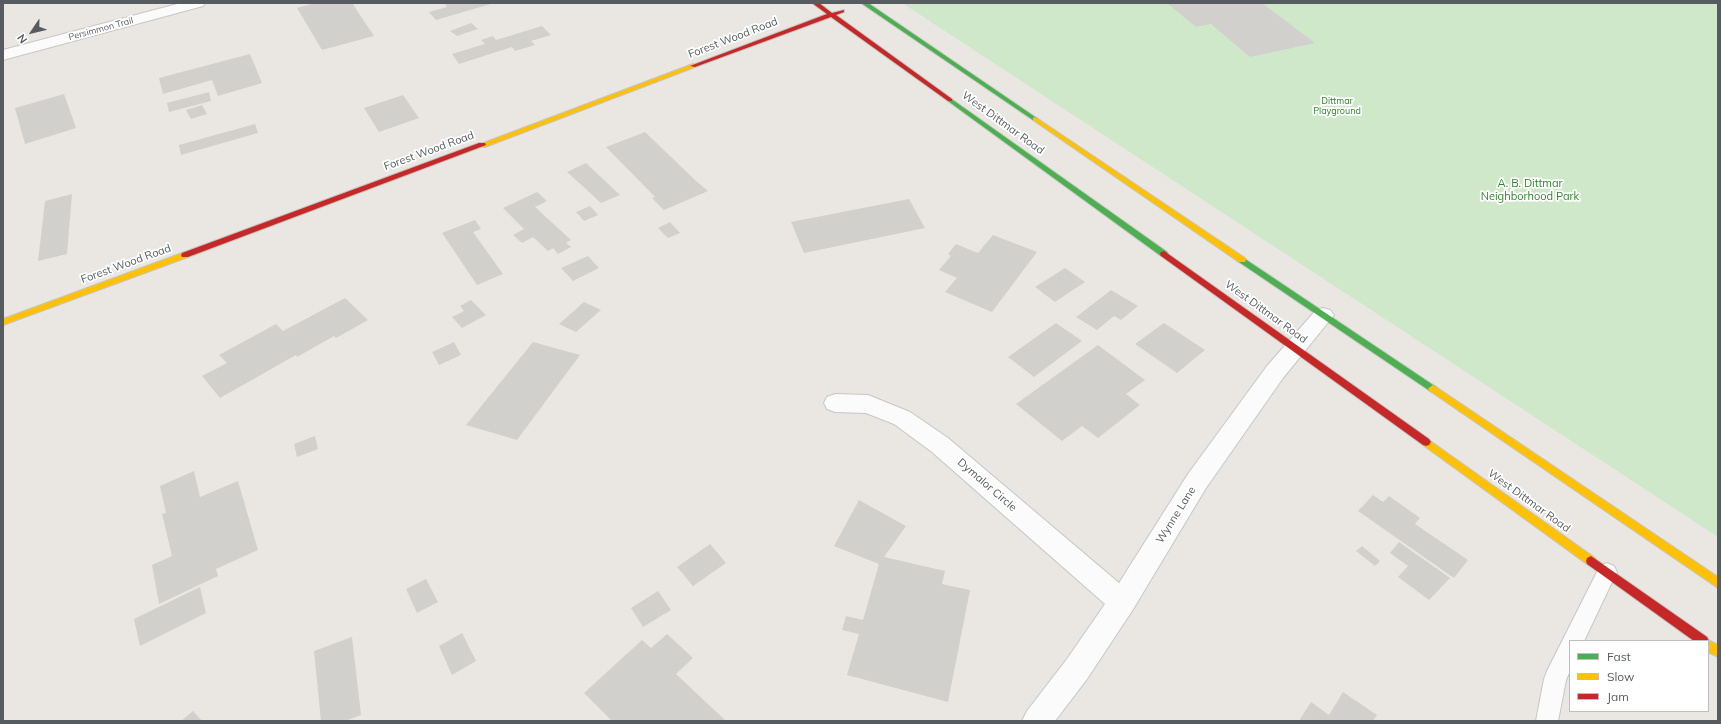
<!DOCTYPE html>
<html>
<head>
<meta charset="utf-8">
<style>
  body { margin:0 }
  #map { position:relative; width:1721px; height:724px; overflow:hidden; background:#eae7e2; font-family:Mulish,sans-serif }
  canvas { display:block }
  .frame { position:absolute; inset:0; border:4px solid #575c61; pointer-events:none }
  .legend { position:absolute; left:1569px; top:640px; width:140px; height:72px; box-sizing:border-box; background:#fff; border:1px solid #bcbec0; margin:0; padding:5px 7px; list-style:none; font-size:12px; color:#575c61 }
  .legend li { display:flex; align-items:center; gap:8px; height:20px }
  .legend b { width:20px; border:1px solid #bcbec0 }
  .north { position:absolute; left:12px; top:12px; width:40px; height:40px; -webkit-text-stroke:3px #fff; paint-order:stroke; rotate:235deg; font-size:11px; font-weight:700; line-height:16px; text-align:center; color:#575c61 }
  .north::after { content:''; display:block; margin:auto; width:14px; height:18px; background:#575c61; clip-path:polygon(50% 0,100% 100%,50% 72%,0 100%) }
</style>
</head>
<body>
<div id="map">
<canvas width="1721" height="724"></canvas>
<div class="frame"></div>
<ul class="legend">
<li><b style="height:5px;background:#4caf50"></b>Fast</li>
<li><b style="height:5px;background:#ffc107"></b>Slow</li>
<li><b style="height:5px;background:#c62828"></b>Jam</li>
</ul>
<div class="north">N</div>
</div>
<script>
const ctx = document.querySelector('canvas').getContext('2d');
ctx.lineJoin = 'round';
function fill(path, color) { ctx.fillStyle = color; ctx.fill(path, 'evenodd'); }
function strokePath(path, color, width, dash) { ctx.strokeStyle = color; ctx.lineWidth = width; ctx.lineCap = dash ? 'butt' : 'round'; ctx.setLineDash(dash || []); ctx.stroke(path); }
function drawText(font, color, halo, rows, align = 'center') {
  ctx.font = font + ' Mulish,sans-serif'; ctx.lineWidth = 3.5; ctx.setLineDash([]); ctx.textBaseline = 'middle'; ctx.strokeStyle = halo; ctx.fillStyle = color; for (const [text, x, y, turn = 0] of rows) {
    ctx.save(); ctx.translate(x, y); ctx.rotate((+turn || 0) * Math.PI / 180); ctx.textAlign = isNaN(turn) ? turn : align; if (halo) ctx.strokeText(text, 0, 0); ctx.fillText(text, 0, 0); ctx.restore();
  }
}
const green = new Path2D(`
  M902,3H1718V537Z`);
const building = new Path2D(`
  M315,3H352L374,36L322,50L297,8Z
  M444,3H494L436,20L429,12L447,7Z
  M1167,3H1262L1315,43L1250,57L1211,24L1196,27Z
  M471,23L478,29L457,36L450,31Z
  M542,26L551,35L531,41L535,45L515,51L512,47L459,64L452,54L485,44L481,40L493,36L496,40Z
  M250,54L262,83L218,96L212,80L163,94L159,78Z
  M209,92L211,101L169,112L167,103Z
  M64,94L76,128L25,144L15,108Z
  M403,95L419,118L379,132L364,108Z
  M202,105L207,114L191,119L186,110Z
  M255,124L258,133L181,155L179,145Z
  M645,132L695,180L708,191L664,210L652,198L655,197L606,147Z
  M586,163L620,195L601,203L567,172Z
  M537,192L547,201L535,207L571,240L566,243L571,247L558,254L553,248L548,251L533,237L522,243L513,235L524,229L503,208Z
  M72,194L67,254L38,261L45,201Z
  M909,199L925,228L804,253L791,222Z
  M590,206L598,215L584,221L576,212Z
  M475,220L481,229L473,232L503,274L477,285L442,233Z
  M670,222L680,233L668,238L658,228Z
  M993,235L1037,252L992,312L945,292L957,278L939,270L951,256L948,254L956,244L978,253Z
  M588,256L599,268L573,281L561,268Z
  M1065,268L1085,282L1055,302L1035,287Z
  M1111,290L1138,306L1121,320L1114,316L1097,330L1076,317Z
  M345,298L368,320L336,338L334,336L297,357L296,355L220,398L202,376L227,363L219,355L276,324L283,331Z
  M471,300L486,315L462,328L452,317L464,311L460,306Z
  M584,302L601,310L576,332L559,324Z
  M1056,323L1082,341L1034,377L1008,357Z
  M1164,323L1205,350L1177,373L1135,344Z
  M454,342L461,355L439,365L432,352Z
  M533,342L580,355L517,440L466,425Z
  M1098,345L1145,380L1126,394L1140,405L1098,438L1082,426L1062,441L1016,404Z
  M315,436L318,449L297,457L294,444Z
  M194,471L200,497L238,481L258,550L216,569L218,576L159,604L152,565L172,556L162,514L166,513L160,486Z
  M1373,495L1383,502L1389,496L1420,518L1415,524L1468,560L1454,578L1358,511Z
  M859,500L906,526L884,557L945,571L942,584L970,590L948,702L847,675L859,634L842,630L846,616L863,620L879,564L834,546Z
  M1399,542L1450,578L1429,600L1398,577L1408,566L1390,553Z
  M710,544L726,563L693,586L677,567Z
  M1362,546L1380,561L1375,566L1356,551Z
  M426,579L438,602L417,613L406,589Z
  M200,587L206,613L140,646L134,619Z
  M658,591L671,610L643,627L631,608Z
  M462,633L476,661L452,675L439,646Z
  M667,634L693,658L676,674L726,721H612L584,693L642,640L651,648Z
  M352,637L361,715L345,721H321L314,651Z
  M1343,692L1377,715L1373,721H1299L1311,702L1329,715Z
  M193,711L202,721H181Z`);
const lane = new Path2D(`
  M1607,563L1614,566L1617,572L1614,578L1584,641H1570V671L1566,680L1558,721H1536L1544,679L1547,671L1600,566Z`);
const street = new Path2D(`
  M181,3H205L203,6L3,60V50Z
  M1323,308L1330,310L1334,315L1330,320L1283,378L1206,488L1132,611L1087,679L1055,721H1022L1027,711L1067,659L1105,604L932,452L894,424L866,413L835,412L827,409L824,403L827,397L835,394L868,395L910,412L948,438L1119,583L1188,474L1267,366L1316,310Z`);
const fast = new Path2D(`
  M861,3H868L1038,119L1037,120H1033Z
  M950,98L1167,252L1168,254L1167,256H1161L948,101V99Z
  M1242,257L1436,387L1438,389L1436,391H1430L1239,262L1238,260Z`);
const slow = new Path2D(`
  M693,64L696,66L695,67L485,147H479L478,145Z
  M1035,117L1245,258L1246,260L1245,262H1239L1033,120V118Z
  M185,252L188,253L189,255L188,257L3,325V319Z
  M1433,385L1718,577V588L1430,391L1428,389L1430,387Z
  M1426,438L1595,558L1596,561L1595,564L1591,566L1587,564L1423,445L1421,442L1423,439Z
  M1708,640L1718,645V657L1708,652V641H1704Z`);
const jam = new Path2D(`
  M812,3H819L832,13L844,10V12L836,15L952,99V101H948L831,17L695,67L690,66L827,14Z
  M479,143H485L486,145L188,257H182L181,255L182,253Z
  M1164,251L1429,439L1431,442L1429,445L1426,446L1423,445L1161,256L1160,254L1161,252Z
  M1591,556L1707,637L1709,641L1708,643V641H1694L1587,564L1586,561L1587,558Z`);
const farStreetnames = [
  ["Persimmon Trail",101,29,-15]
];
const farParknames = [
  ["Dittmar",1337,101],
  ["Playground",1337,111]
];
const streetNames = [
  ["Forest Wood Road",733,38,-21],
  ["West Dittmar Road",1003,123,36],
  ["Forest Wood Road",429,151,-20],
  ["Forest Wood Road",126,264,-20],
  ["West Dittmar Road",1266,312,36],
  ["Dymalor Circle",987,485,41],
  ["West Dittmar Road",1529,501,36],
  ["Wynne Lane",1176,515,-58]
];
const parkNames = [
  ["A. B. Dittmar",1530,184],
  ["Neighborhood Park",1530,197]
];
fill(green, '#d0e8ca');
fill(building, '#d2d0cd');
strokePath(lane, '#c7c6c6', 2);
strokePath(street, '#c7c6c6', 2);
strokePath(fast, '#c4c5c4', 2);
strokePath(slow, '#c4c5c4', 2);
strokePath(jam, '#c4c5c4', 2);
fill(lane, '#fcfbfb');
fill(street, '#fcfbfb');
fill(fast, '#4caf50');
fill(slow, '#ffc107');
fill(jam, '#c62828');
drawText('9px', '#575c61', '#fff', farStreetnames);
drawText('9px', '#2e862b', '#fff', farParknames);
drawText('11px', '#575c61', '#fff', streetNames);
drawText('11px', '#2e862b', '#fff', parkNames);
</script>
</body>
</html>
